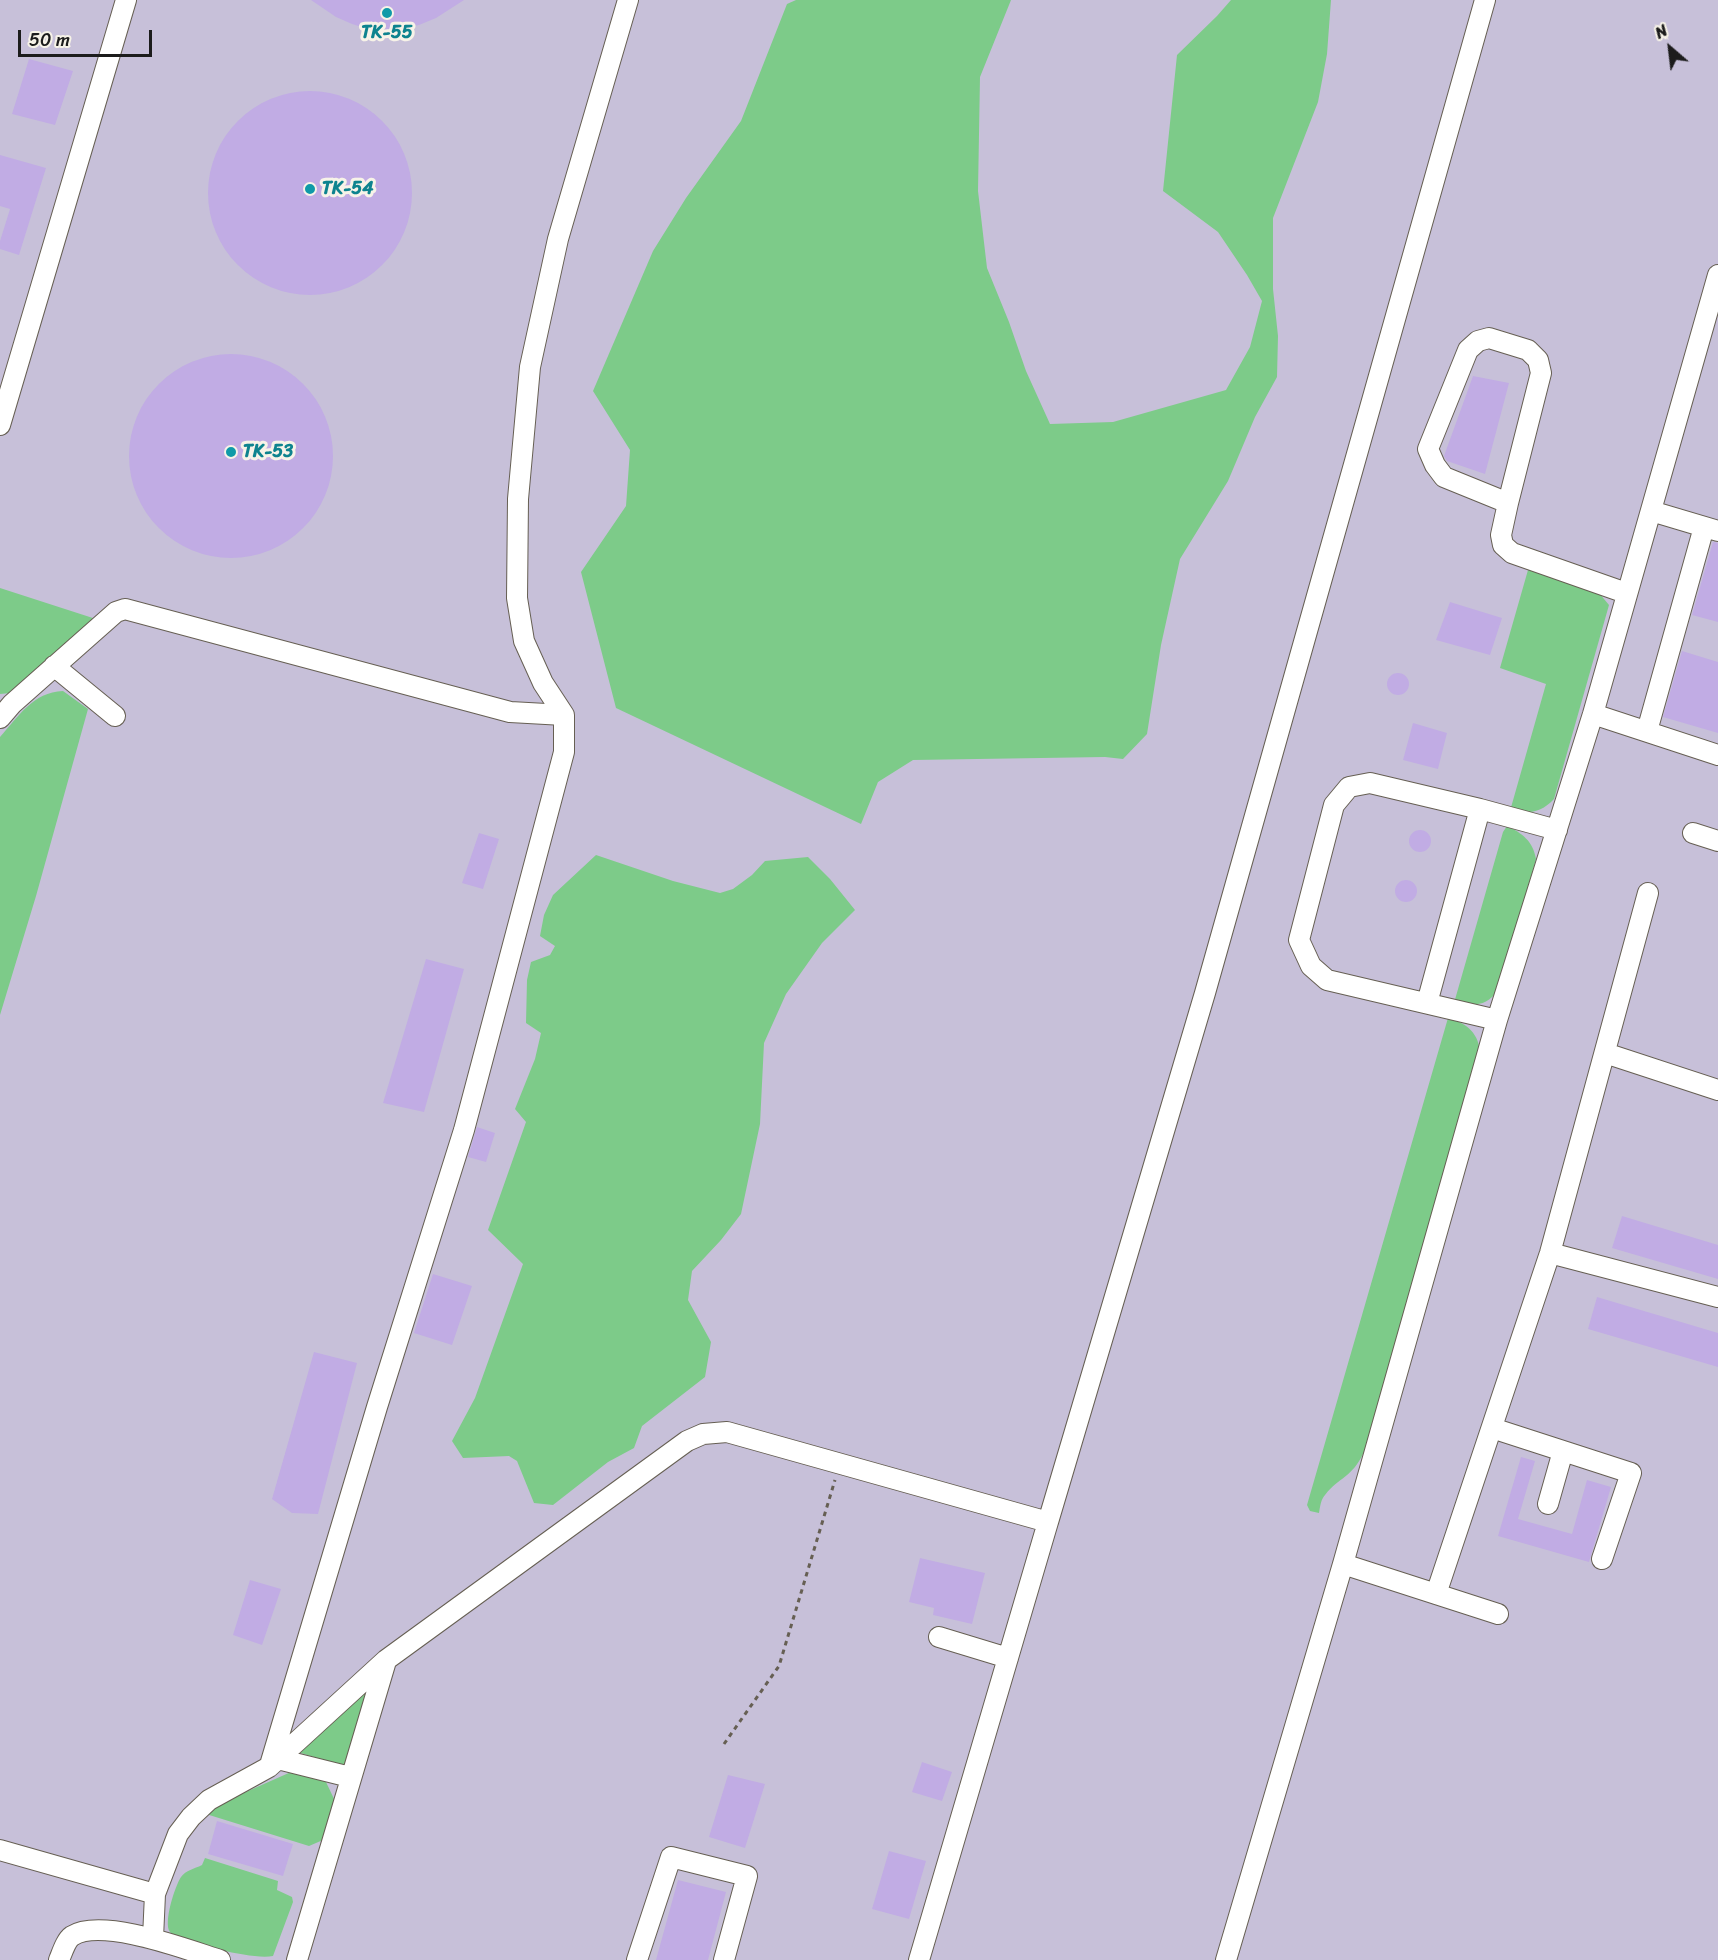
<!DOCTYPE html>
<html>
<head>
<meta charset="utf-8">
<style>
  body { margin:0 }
  #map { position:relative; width:1718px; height:1960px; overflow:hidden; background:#f0dcba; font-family:Sriracha,sans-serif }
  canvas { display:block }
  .north { position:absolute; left:1640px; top:18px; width:60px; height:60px; -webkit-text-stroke:4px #f7f3e8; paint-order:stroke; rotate:332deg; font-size:16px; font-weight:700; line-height:24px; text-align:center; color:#1c1c1c }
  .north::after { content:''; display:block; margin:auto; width:21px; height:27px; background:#1c1c1c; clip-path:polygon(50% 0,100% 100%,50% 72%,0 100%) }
  .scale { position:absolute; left:18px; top:30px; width:134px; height:27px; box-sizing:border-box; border:3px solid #1c1c1c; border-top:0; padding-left:8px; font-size:18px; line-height:21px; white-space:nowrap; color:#1c1c1c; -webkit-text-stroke:4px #f7f3e8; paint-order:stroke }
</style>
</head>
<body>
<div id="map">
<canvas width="1718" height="1960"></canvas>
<div class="north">N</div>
<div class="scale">50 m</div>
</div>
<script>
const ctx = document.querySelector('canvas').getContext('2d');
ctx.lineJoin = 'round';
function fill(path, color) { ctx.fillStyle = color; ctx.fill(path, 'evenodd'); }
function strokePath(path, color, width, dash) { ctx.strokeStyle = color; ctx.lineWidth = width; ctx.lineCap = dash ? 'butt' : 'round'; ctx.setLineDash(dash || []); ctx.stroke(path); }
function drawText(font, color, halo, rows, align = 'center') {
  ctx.font = font + ' Sriracha,sans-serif'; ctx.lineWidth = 6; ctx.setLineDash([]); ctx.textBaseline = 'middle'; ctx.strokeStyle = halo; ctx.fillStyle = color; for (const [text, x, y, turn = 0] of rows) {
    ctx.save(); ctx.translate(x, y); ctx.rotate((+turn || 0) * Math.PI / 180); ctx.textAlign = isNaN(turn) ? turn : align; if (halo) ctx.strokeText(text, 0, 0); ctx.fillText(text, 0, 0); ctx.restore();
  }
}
const industrial = new Path2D(`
  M0,0H1718V1960H0Z`);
const green = new Path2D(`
  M796,0H1011L980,77L978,191L987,268L1009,322L1026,371L1050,424L1113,422L1226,390L1250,347L1262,301L1247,275L1218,232L1163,191L1177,55L1217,16L1231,0H1331L1327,54L1318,102L1273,218V289L1278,336L1277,377L1255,417L1228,481L1180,559L1161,645L1147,734L1123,759L1105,757L913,760L878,782L861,824L616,708L581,572L626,506L630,450L593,391L653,251L686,198L741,121L787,4Z
  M1528,570L1599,593L1609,605L1554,799C1541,813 1528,814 1510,811L1546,684L1500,668Z
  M0,588L99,620L11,693L0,694Z
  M63,691L88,709L36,896L0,1015V737C18,717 33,692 63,691Z
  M1507,826C1522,833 1533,841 1536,859L1499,989C1485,1008 1475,1005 1454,1003L1503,832Z
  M596,855L673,881L720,893L733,889L752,875L765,861L808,857L830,879L855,910L822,943L786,994L764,1043L760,1124L741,1214L721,1240L692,1271L688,1300L711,1342L705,1377L642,1426L634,1448L608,1462L553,1505L534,1503L517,1461L509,1456L463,1458L452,1441L475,1398L523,1264L488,1230L526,1122L515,1109L535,1059L541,1033L526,1023L527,980L531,962L550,955L555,946L540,936L544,915L553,895Z
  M1448,1018C1467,1023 1480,1034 1480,1055L1364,1452C1352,1478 1339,1477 1325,1495C1321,1499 1320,1507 1319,1513L1310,1511L1307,1505Z
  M364,1690L367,1692L347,1763L340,1765L301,1753L300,1749Z
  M291,1772L318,1776L326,1782L335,1801L323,1840L309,1846L206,1814L212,1807Z
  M205,1858L278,1881L277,1890L292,1897L293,1902L273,1956C252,1960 200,1945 178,1938C175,1936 171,1934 170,1932C163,1923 175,1886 181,1877C186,1870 194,1869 202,1865Z`);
const building = new Path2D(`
  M311,0H464L436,18L419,25L385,31L368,29L352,24L336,17Z
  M29,59L73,71L55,125L12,114Z
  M208 193a102 102 0 1 1 204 0a102 102 0 1 1-204 0Z
  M0,155L46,168L19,255L0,249V241L10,209L0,206Z
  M129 456a102 102 0 1 1 204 0a102 102 0 1 1-204 0Z
  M1473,376L1509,383L1485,474L1447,461L1444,456Z
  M1713,542L1718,543V622L1692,615Z
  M1450,602L1502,618L1490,655L1436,640Z
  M1682,651L1718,662V733L1663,717Z
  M1387 684a11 11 0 1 1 22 0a11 11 0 1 1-22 0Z
  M1413,723L1447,733L1438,769L1403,760Z
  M1409 841a11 11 0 1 1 22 0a11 11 0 1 1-22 0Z
  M479,833L499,839L483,889L462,883Z
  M1395 891a11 11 0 1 1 22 0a11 11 0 1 1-22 0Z
  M426,959L464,969L424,1112L383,1103Z
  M477,1127L495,1133L486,1162L468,1157Z
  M1622,1216L1718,1245V1279L1612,1248Z
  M433,1274L472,1286L452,1345L414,1333Z
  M1597,1297L1718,1333V1367L1588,1329Z
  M314,1352L357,1363L318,1514L292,1513L272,1499Z
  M1521,1457L1535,1461L1518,1519L1572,1534L1587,1480L1611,1487L1589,1562L1498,1536Z
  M920,1558L985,1573L972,1624L933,1615L934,1608L909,1602Z
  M250,1580L281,1589L262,1645L233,1635Z
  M922,1762L952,1772L942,1801L912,1792Z
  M728,1775L765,1784L745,1848L709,1837Z
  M217,1821L293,1844L283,1876L208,1854Z
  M889,1851L926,1861L909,1919L872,1909Z
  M678,1880L726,1892L708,1960H656Z`);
const path = new Path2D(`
  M724,1744L779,1666L835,1480`);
const minor = new Path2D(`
  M0,425L126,0
  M1508,503L1444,477L1435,465L1428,449L1468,350L1478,341L1489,338L1528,350L1538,360L1541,373L1508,503L1501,535L1503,545L1512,553L1626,593
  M1651,511L1718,531
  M54,666L115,716
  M1593,714L1718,755
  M0,718L12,704L116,612L125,609L510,712L564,715
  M1647,731L1704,527
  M1693,833L1718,841
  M1427,1003L1480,809
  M1497,1020L1327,980L1311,966L1299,940L1334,805L1349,787L1370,783L1480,809L1557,830
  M1605,1053L1718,1090
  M1550,1253L1718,1297
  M1492,1428L1631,1473L1602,1559
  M1548,1504L1563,1451
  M1343,1564L1498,1614
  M1436,1594L1550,1253L1648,893
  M939,1637L1008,1658
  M278,1759L350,1777
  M270,1765L377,1407L464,1130L564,752V715L543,683L524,641L517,598L518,499L530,367L558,239L628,0
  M0,1850L155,1894
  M153,1938L155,1894L178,1834L191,1817L209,1800L269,1767L386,1660L687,1441L703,1434L727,1432L1048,1522L1205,993L1485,0
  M59,1960C62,1953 66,1940 72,1936C102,1917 188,1950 220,1960
  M297,1960L386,1661
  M637,1960L671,1857L747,1876L724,1960
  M919,1960L1048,1522
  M1226,1960L1343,1564L1497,1020L1593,714L1718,275`);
const markers = [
  [387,13,6,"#0f9aa8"],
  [310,189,6,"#0f9aa8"],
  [231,452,6,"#0f9aa8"]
];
const cultureNames = [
  ["TK-55",387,33,"center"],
  ["TK-54",322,189],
  ["TK-53",243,452]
];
fill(industrial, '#c7c0d9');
fill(green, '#7dcb89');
fill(building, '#c1ace4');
strokePath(minor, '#665f53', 22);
strokePath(path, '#665f53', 3, [4.5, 4.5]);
strokePath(minor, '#fff', 20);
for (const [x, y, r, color] of markers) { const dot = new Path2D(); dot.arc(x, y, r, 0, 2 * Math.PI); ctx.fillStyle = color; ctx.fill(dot); strokePath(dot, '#f7f3e8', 2); }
drawText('bold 18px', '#0d838f', '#f7f3e8', cultureNames, 'left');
</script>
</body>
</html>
